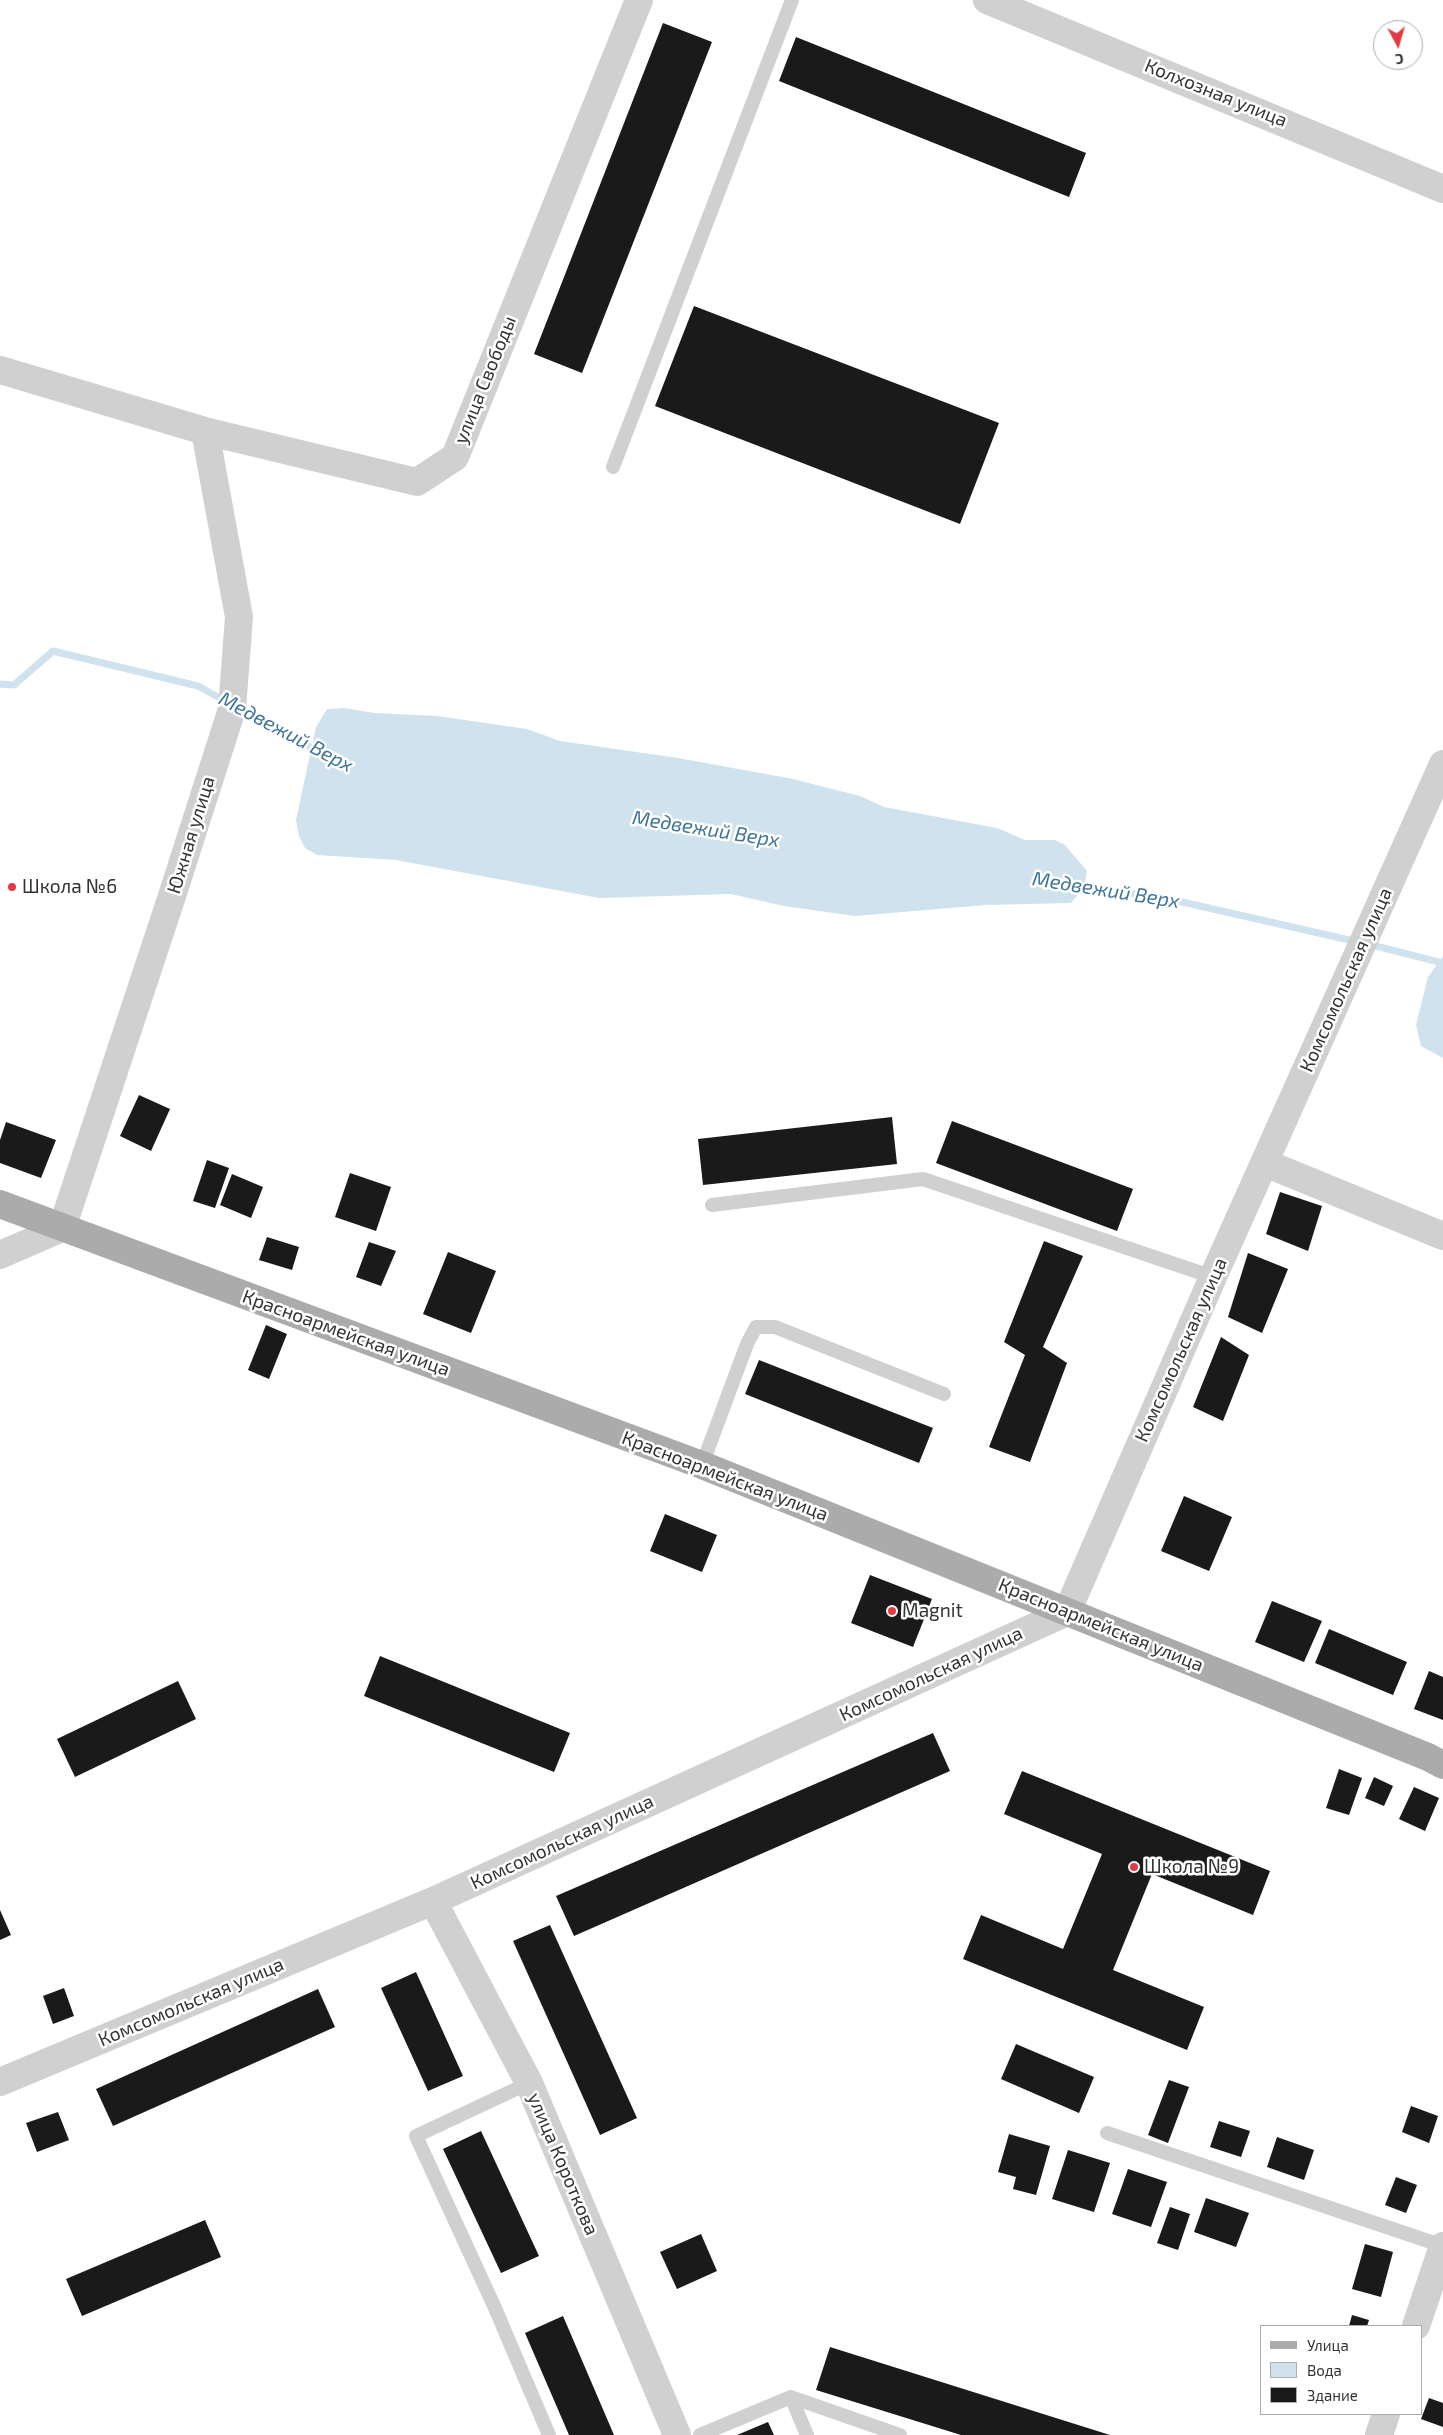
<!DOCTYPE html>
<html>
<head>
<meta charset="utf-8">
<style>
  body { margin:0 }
  #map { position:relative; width:1443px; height:2435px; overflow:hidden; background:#fff; font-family:"Exo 2",sans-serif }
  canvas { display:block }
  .legend { position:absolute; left:1260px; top:2325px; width:162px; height:90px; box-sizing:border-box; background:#fff; border:1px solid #adadad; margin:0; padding:6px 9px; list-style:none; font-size:15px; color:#333 }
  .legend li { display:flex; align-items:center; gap:10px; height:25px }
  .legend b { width:25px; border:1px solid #adadad }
  .north { position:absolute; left:1373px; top:20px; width:50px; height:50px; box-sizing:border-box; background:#fff; border:1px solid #adadad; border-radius:50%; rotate:174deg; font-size:14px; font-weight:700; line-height:20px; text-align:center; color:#333 }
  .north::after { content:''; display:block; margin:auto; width:18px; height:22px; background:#e63946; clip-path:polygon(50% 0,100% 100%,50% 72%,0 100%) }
</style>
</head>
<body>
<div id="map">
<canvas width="1443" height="2435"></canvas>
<ul class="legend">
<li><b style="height:6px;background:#ababab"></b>Улица</li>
<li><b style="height:14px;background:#cfe2ee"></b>Вода</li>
<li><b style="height:14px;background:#1a1a1a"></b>Здание</li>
</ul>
<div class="north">С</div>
</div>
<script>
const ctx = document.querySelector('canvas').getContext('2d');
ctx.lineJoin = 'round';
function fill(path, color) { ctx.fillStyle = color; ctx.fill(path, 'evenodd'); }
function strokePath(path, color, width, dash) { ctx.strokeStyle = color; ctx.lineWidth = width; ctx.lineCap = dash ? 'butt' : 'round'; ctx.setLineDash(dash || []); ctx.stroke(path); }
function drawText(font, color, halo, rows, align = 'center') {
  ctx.font = font + ' "Exo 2",sans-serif'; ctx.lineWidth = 5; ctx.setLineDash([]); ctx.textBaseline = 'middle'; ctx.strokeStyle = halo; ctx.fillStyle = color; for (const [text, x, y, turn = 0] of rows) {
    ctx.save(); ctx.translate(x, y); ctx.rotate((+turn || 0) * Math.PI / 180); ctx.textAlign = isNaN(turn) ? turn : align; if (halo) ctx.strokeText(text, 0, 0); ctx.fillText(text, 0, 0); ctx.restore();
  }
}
const water = new Path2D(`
  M344,708L374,713L437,716L527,729L560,741L678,758L793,779L860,796L884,807L997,828L1025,840H1055L1065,845L1087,871L1084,887L1071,903L986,905L855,916L784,906L731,894L599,898L396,860L317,855L305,848L299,836L296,820L316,727L327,709Z
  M1443,956V1058L1421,1046L1416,1025L1428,977Z`);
const stream = new Path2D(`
  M0,684L14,685L53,651L198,686L225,701
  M237,707L320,752
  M1077,885L1169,899L1358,942
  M1368,944L1443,963`);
const building = new Path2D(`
  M663,23L712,42L582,373L534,354Z
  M796,37L1086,153L1069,197L779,81Z
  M694,306L999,423L960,524L655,406Z
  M139,1095L170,1109L151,1151L120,1136Z
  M892,1117L897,1164L703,1185L698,1139Z
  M952,1121L1133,1189L1117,1231L936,1163Z
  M6,1122L56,1140L41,1178L0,1163V1140Z
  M207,1160L229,1168L215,1208L193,1201Z
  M350,1173L391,1187L376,1231L335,1217Z
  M232,1174L263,1187L251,1218L220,1205Z
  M1280,1192L1322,1206L1308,1251L1266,1234Z
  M267,1237L299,1247L292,1270L259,1260Z
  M1044,1241L1083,1256L1043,1347L1067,1363L1030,1462L989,1447L1025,1355L1004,1342Z
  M369,1242L396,1251L381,1286L356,1277Z
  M448,1252L496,1271L471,1333L423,1314Z
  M1248,1253L1288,1269L1262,1333L1228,1317Z
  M266,1325L287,1334L269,1379L248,1370Z
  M1221,1337L1249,1355L1223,1421L1193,1407Z
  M759,1360L933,1428L919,1463L745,1394Z
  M1184,1496L1232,1517L1209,1571L1161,1551Z
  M665,1514L717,1535L702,1572L650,1551Z
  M870,1575L932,1599L913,1647L851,1623Z
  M1272,1601L1322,1621L1304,1662L1255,1642Z
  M1329,1629L1407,1662L1393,1695L1315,1663Z
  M380,1656L570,1733L554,1772L364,1696Z
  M1429,1671L1443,1677V1720L1414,1709Z
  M178,1681L196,1719L75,1777L57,1739Z
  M933,1733L950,1771L574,1936L556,1896Z
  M1339,1769L1362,1778L1349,1815L1326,1808Z
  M1022,1771L1270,1871L1253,1915L1152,1874L1113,1970L1204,2007L1187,2050L963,1959L981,1915L1063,1949L1102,1854L1004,1814Z
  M1374,1777L1393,1786L1384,1806L1365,1798Z
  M1414,1787L1439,1798L1425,1831L1399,1819Z
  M0,1910L11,1935L0,1940Z
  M550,1925L637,2118L600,2135L513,1941Z
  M416,1972L463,2076L428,2091L381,1988Z
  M64,1988L74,2016L53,2024L43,1996Z
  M318,1989L335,2027L113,2126L96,2089Z
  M1016,2044L1094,2077L1079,2113L1001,2079Z
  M1169,2080L1189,2087L1168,2143L1148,2135Z
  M1411,2106L1438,2116L1429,2143L1402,2132Z
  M58,2112L69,2140L37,2152L26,2123Z
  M1219,2121L1250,2131L1241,2157L1210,2147Z
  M481,2131L539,2256L501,2273L443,2149Z
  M1009,2134L1050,2146L1036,2195L1013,2189L1016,2177L998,2172Z
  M1277,2137L1314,2150L1304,2180L1267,2167Z
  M1068,2150L1110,2163L1094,2212L1052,2199Z
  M1128,2169L1167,2182L1151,2227L1112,2214Z
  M1396,2177L1417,2185L1406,2213L1385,2205Z
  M1206,2198L1249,2213L1236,2247L1194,2232Z
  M1170,2207L1190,2214L1178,2250L1157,2243Z
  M205,2220L221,2257L82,2316L66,2279Z
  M701,2234L717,2271L677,2289L660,2252Z
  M1365,2244L1393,2252L1381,2297L1352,2289Z
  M1352,2315L1369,2320L1367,2326H1349Z
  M563,2316L614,2435H569L525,2333Z
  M830,2347L1110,2435H961L816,2390Z
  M1429,2398L1443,2403V2427L1421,2419Z
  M768,2422L774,2435H737Z`);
const lane = new Path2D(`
  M613,467L792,0
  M712,1205L923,1179L1213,1277
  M702,1465L747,1344L756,1327H775L944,1394
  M529,2083L416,2136L495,2308L549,2435
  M1107,2133L1443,2246
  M791,2397L900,2435
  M700,2435L791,2397L807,2435`);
const street = new Path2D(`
  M987,0L1443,189
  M0,370L205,431L417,482L455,457L639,0
  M1265,1163L1443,1236
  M0,1255L62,1228L172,896L232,709L239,617L205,431
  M433,1901L529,2083L677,2435
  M0,2082L433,1901L1067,1612L1213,1277L1443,764
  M1416,2326L1443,2246
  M1379,2435L1386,2414`);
const primary = new Path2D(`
  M0,1204L702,1465L1428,1757L1443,1765`);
const markers = [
  [12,887,5,"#e63946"],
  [892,1611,5,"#e63946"],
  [1134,1867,5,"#e63946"]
];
const streetNames = [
  ["Колхозная улица",1216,93,22],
  ["улица Свободы",485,380,-68],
  ["Южная улица",191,835,-73],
  ["Комсомольская улица",1346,980,-66],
  ["Красноармейская улица",346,1333,20],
  ["Комсомольская улица",1181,1350,-66],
  ["Красноармейская улица",725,1476,21],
  ["Красноармейская улица",1101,1625,22],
  ["Комсомольская улица",931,1674,-25],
  ["Комсомольская улица",562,1842,-25],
  ["Комсомольская улица",191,2002,-23],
  ["улица Короткова",563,2164,67]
];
const poiNames = [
  ["Школа №6",22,887],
  ["Magnit",902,1611],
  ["Школа №9",1144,1867]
];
const waterNames = [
  ["Медвежий Верх",286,732,28],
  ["Медвежий Верх",706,829,9],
  ["Медвежий Верх",1106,890,9]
];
fill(water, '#cfe2ee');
strokePath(stream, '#cfe2ee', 7);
fill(building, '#1a1a1a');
strokePath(lane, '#d0d0d0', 14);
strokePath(street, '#d0d0d0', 28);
strokePath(primary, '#ababab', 28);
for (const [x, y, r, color] of markers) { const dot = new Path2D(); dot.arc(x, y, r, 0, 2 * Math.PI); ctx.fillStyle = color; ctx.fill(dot); strokePath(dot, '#fff', 2); }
drawText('19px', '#333', '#fff', streetNames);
drawText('19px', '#333', '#fff', poiNames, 'left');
drawText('italic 20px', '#3f7597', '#fff', waterNames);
</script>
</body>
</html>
